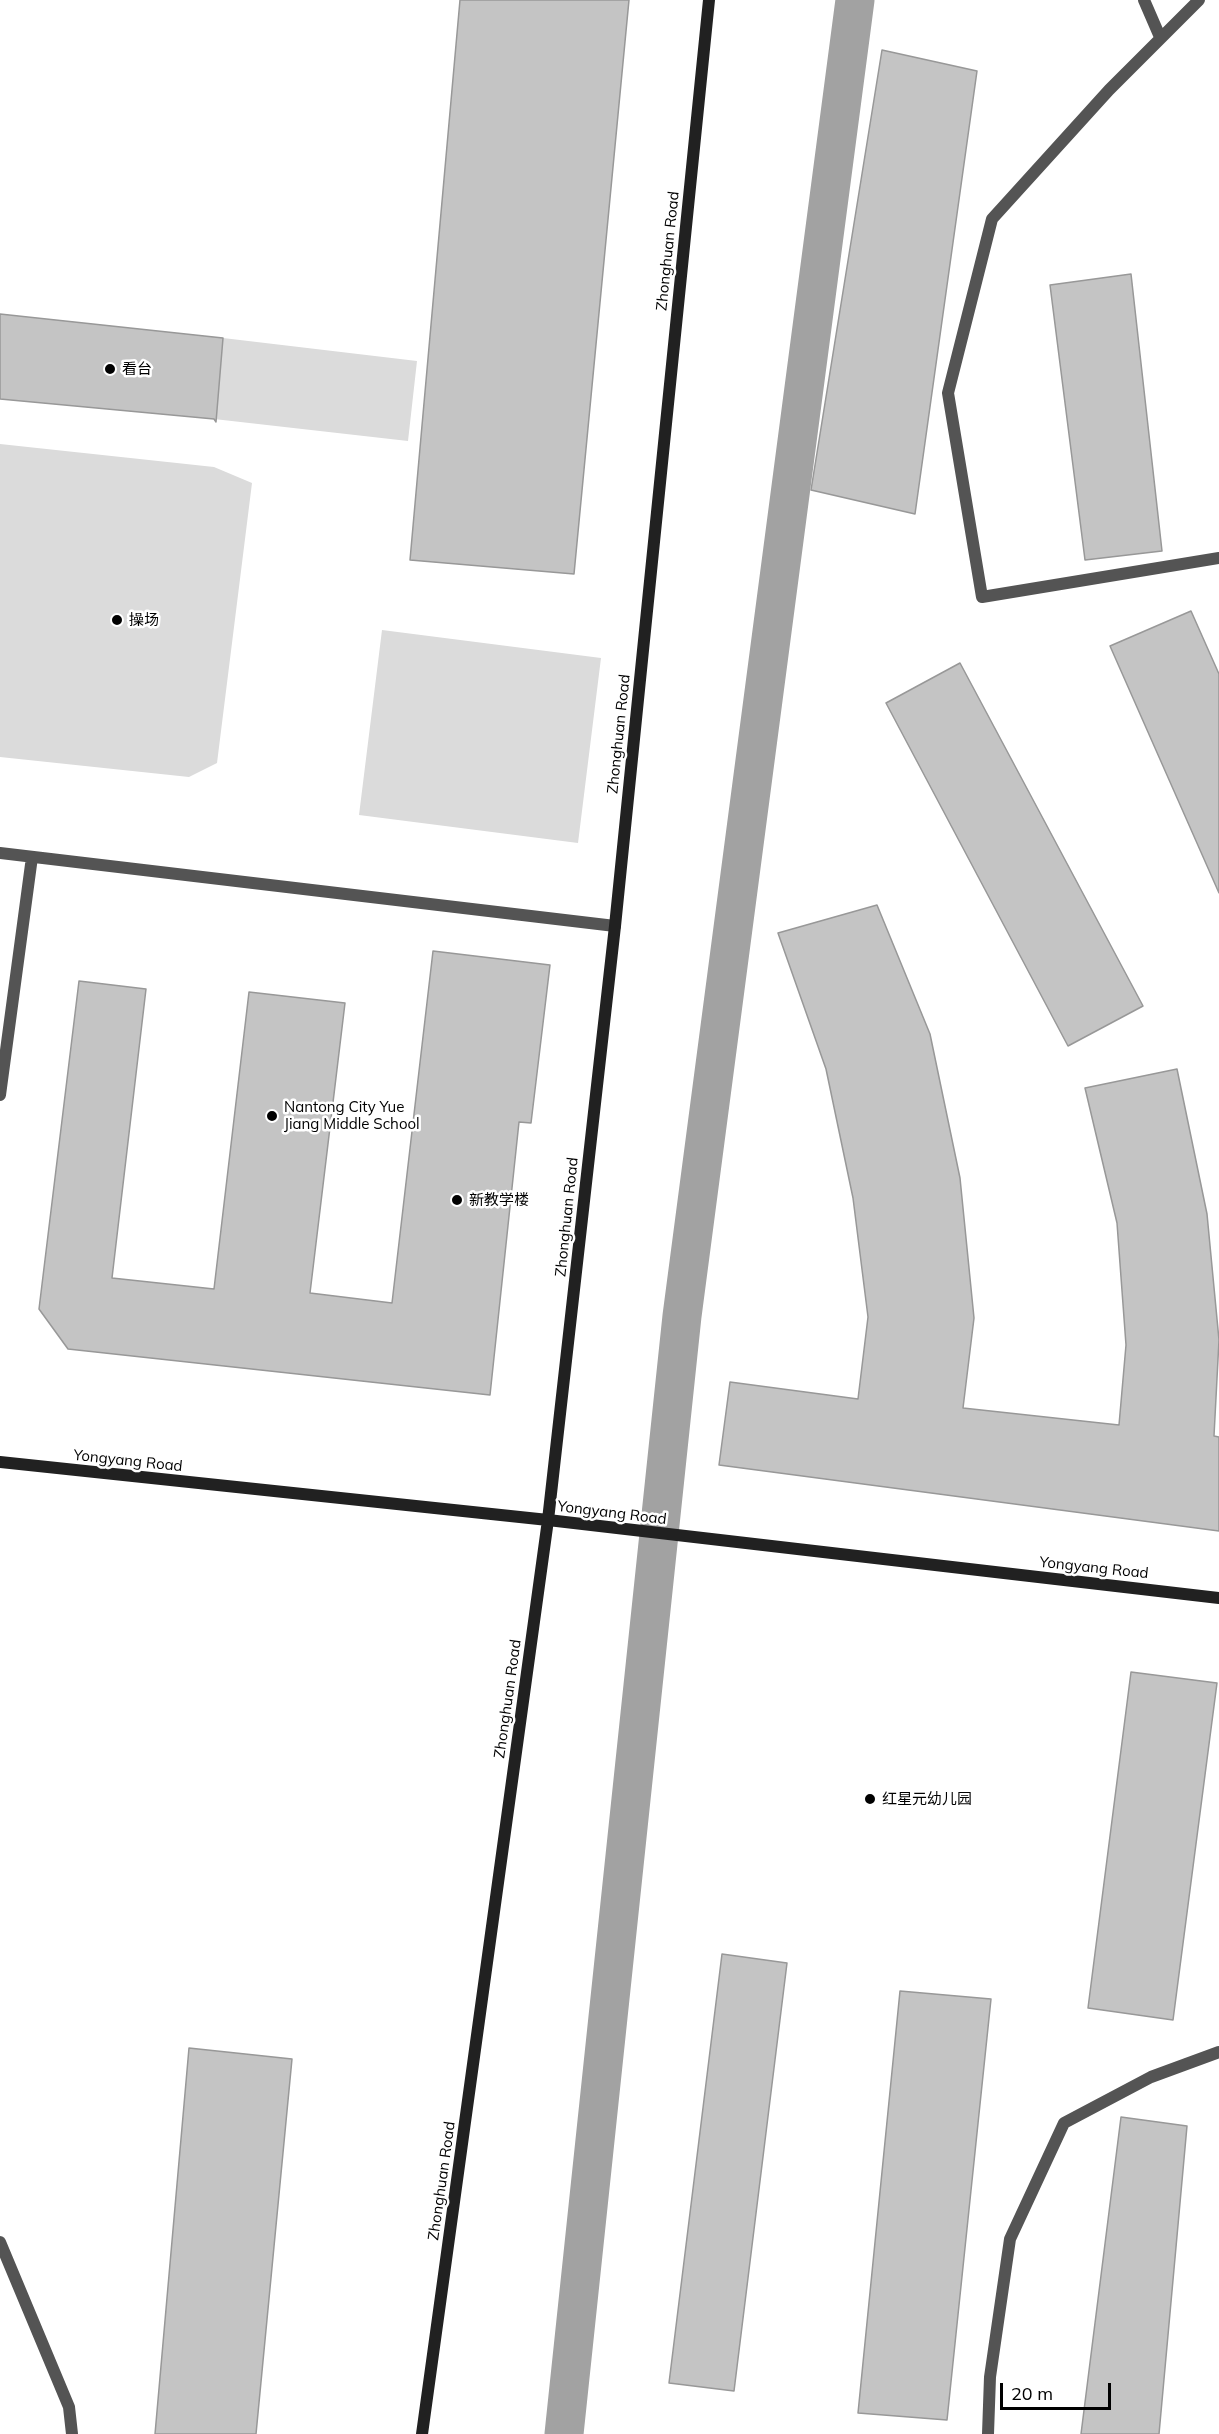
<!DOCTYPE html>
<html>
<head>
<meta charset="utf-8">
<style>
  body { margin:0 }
  #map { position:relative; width:1219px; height:2434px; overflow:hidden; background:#fff; font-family:Mulish,sans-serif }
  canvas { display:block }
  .scale { position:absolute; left:1000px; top:2383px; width:111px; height:27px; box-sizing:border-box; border:3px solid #000; border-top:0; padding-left:8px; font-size:18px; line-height:21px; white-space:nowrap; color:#000; -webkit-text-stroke:4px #fff; paint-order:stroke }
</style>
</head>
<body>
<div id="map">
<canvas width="1219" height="2434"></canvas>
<div class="scale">20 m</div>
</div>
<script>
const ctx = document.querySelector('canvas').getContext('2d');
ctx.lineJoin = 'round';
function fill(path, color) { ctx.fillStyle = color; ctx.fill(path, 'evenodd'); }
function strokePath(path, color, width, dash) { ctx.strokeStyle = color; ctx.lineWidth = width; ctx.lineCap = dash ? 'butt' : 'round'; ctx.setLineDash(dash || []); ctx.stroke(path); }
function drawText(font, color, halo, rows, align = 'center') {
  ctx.font = font + ' Mulish,"Noto Sans SC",sans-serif'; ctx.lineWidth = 5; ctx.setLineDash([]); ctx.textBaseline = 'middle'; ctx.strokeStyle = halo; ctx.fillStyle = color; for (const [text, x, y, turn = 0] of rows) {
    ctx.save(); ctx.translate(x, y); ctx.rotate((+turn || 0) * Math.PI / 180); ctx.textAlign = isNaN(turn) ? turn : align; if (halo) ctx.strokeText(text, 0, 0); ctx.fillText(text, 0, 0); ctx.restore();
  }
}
const green = new Path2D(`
  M223,338L417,361L408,441L214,419Z
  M0,444L214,467L252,483L217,763L189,777L0,757Z
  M382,630L601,658L578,843L359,815Z`);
const canal = new Path2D(`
  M564,2434L682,1316L855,0`);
const building = new Path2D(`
  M460,0H629L574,574L410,560Z
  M882,50L977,71L915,514L811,490Z
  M1131,274L1162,551L1085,560L1050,285Z
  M0,314L223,338L216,422L214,419L0,399Z
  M1191,611L1219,674V893L1110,646Z
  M960,663L1143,1006L1068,1046L886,703Z
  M877,905L930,1034L960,1178L974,1318L963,1408L1119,1425L1126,1345L1117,1223L1085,1088L1177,1069L1207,1214L1219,1340L1214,1436L1219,1437V1531L719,1465L730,1382L858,1399L868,1317L853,1198L826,1069L778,933Z
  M433,951L550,965L531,1123L519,1122L490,1395L68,1349L39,1309L79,981L146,989L112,1278L214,1289L249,992L345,1003L310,1293L392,1303Z
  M1131,1672L1217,1683L1173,2020L1088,2008Z
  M722,1954L787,1963L734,2391L669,2383Z
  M900,1991L991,1999L947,2420L858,2413Z
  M189,2048L292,2059L256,2434H155Z
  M1121,2117L1187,2126L1159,2434H1081Z`);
const lane = new Path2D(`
  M1144,0L1160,37
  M1199,0L1109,90L992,219L948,393L982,597L1219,558
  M0,853L615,926
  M0,1095L32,857
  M0,2242L69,2407L72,2434
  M988,2434L990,2377L1010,2239L1064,2123L1151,2077L1219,2052`);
const secondary = new Path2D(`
  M0,1462L548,1520L1219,1598
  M422,2434L548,1520L615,926L709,0`);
const markers = [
  [110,369,6,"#000"],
  [117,620,6,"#000"],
  [272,1116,6,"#000"],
  [457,1200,6,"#000"],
  [870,1799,6,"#000"]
];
const streetNames = [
  ["Zhonghuan Road",668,251,-84],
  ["Zhonghuan Road",619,734,-84],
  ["Zhonghuan Road",567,1217,-84],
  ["Yongyang Road",128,1461,6],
  ["Yongyang Road",612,1513,7],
  ["Yongyang Road",1094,1568,6],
  ["Zhonghuan Road",508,1699,-82],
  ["Zhonghuan Road",442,2181,-82]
];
const poiNames = [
  ["看台",122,369],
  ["操场",129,620],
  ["Nantong City Yue",284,1107],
  ["Jiang Middle School",284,1124],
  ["新教学楼",469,1200],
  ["红星元幼儿园",882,1799]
];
fill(green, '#dbdbdb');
strokePath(canal, '#a2a2a2', 39);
fill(building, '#c4c4c4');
strokePath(building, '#989898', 1.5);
strokePath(lane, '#545454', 12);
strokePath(secondary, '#212121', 12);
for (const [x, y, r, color] of markers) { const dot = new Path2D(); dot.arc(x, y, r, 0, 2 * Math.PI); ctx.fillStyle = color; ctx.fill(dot); strokePath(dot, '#fff', 2); }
drawText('15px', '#000', '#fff', streetNames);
drawText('15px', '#000', '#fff', poiNames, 'left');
</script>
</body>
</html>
